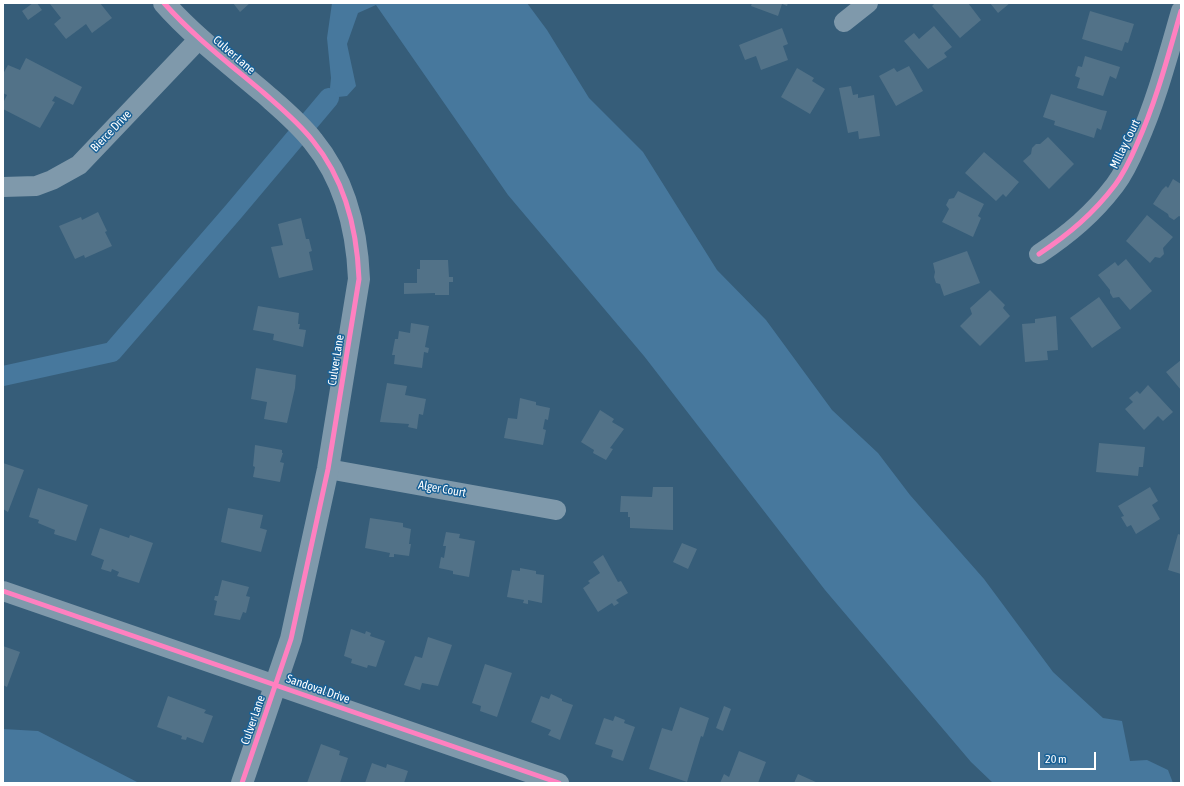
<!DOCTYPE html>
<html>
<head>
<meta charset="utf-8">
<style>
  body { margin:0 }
  #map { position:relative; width:1184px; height:786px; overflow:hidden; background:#365d79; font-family:"Asap Condensed",sans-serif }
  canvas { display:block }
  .frame { position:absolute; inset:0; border:4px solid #fff; pointer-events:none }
  .scale { position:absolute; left:1038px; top:752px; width:58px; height:18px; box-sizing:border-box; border:2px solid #fff; border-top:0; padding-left:5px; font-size:12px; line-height:14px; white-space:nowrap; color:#fff; -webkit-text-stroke:3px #196196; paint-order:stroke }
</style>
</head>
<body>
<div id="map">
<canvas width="1184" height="786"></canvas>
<div class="frame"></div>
<div class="scale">20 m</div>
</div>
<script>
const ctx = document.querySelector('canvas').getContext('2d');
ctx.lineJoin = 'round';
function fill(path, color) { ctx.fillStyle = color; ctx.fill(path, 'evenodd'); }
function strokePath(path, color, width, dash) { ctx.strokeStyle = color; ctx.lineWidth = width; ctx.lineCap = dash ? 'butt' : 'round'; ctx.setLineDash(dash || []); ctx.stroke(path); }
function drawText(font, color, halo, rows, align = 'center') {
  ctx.font = font + ' "Asap Condensed",sans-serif'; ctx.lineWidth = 3; ctx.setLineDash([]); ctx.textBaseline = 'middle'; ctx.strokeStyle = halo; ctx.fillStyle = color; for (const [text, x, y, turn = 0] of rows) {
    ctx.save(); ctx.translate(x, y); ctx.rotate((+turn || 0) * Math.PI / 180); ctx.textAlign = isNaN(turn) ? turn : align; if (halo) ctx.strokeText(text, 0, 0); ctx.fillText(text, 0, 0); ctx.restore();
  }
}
const water = new Path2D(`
  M332,3H527L547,30L589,98L643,152L717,270L766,320L832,410L878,453L910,495L984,579L1053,672L1103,718L1122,721L1130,761L1147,760L1168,770L1173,783H993L971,762L825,590L644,356L508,195L376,5L358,13L347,44L356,86L347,96L329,98L331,78L327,38Z
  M3,729L38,731L139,783H3Z`);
const canal = new Path2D(`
  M3,376L112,352L234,211L329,98`);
const building = new Path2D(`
  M33,3H37L42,10L28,20L22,11Z
  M51,3H100L112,18L92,33L86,24L66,39L54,24L61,18L50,4Z
  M233,3H250L240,12Z
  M752,3H788L787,6L782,4L778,16L751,6Z
  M935,3H968L981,20L960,38L932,6Z
  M990,3H1010L998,13Z
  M1090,11L1134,24L1128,43L1125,42L1122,51L1082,39Z
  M934,26L952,47L944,53L947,57L928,69L904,41L914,33L919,39Z
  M782,28L788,44L783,46L788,60L761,70L756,56L745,60L739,45Z
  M1085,56L1120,67L1116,79L1110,76L1103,96L1077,88L1080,78L1075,76L1078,66L1082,67Z
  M26,58L82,87L73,105L55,96L52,101L55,102L40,128L3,109V103L7,95L3,93V74L8,65L20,70Z
  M909,66L923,91L896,106L879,76L894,68L897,72Z
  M797,68L814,78L812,81L825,89L810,114L781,97Z
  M851,86L853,95L858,94V98L874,95L880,136L859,139L858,131L848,133L839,88Z
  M1051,94L1101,110L1107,111L1101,130L1097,128L1094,138L1054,125L1055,121L1043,117Z
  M1048,137L1074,164L1049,189L1023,161L1031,154L1032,148L1036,144H1040Z
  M984,152L1019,182L1006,197L1003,194L996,201L965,173Z
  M1173,179L1181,184V217L1179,216L1174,220L1169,217L1168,214L1153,204L1162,190L1166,186L1168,188Z
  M958,191L984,204L978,216L981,218L973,237L942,222L949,209L946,205L949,199L954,198Z
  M98,212L107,231L105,232L112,246L85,258L84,255L75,259L59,226L81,217L82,220Z
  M1147,215L1173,237L1163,248L1164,254L1160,258L1155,257L1150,263L1126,241Z
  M301,218L306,239H309L312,251L309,252L313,270L279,278L271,247L283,245L278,224Z
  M967,251L980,283L944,296L940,284L936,283L934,277L935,272L933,263Z
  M1126,259L1152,291L1130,310L1119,297L1113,298L1110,293V290L1098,275L1115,262L1118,266Z
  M420,260H448L449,277H453V282H449V295H435V293L404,294V283H417V269H420Z
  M990,290L1005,305L1003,308L1010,316L980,346L960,326L972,314L970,308Z
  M1099,297L1121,328L1092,348L1070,318Z
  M258,306L299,313L298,324H300L299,329L306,330L303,347L273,340L274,334L253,330Z
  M1056,316L1058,350L1047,351L1048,360L1025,362L1022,324L1035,323V319Z
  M411,323L429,326L425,347L429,348L428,353L424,352L422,368L394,364L395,355H392L395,339H398L399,331L410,333Z
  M1181,360V390L1166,372Z
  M256,368L296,375L295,388L287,423L264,419L267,402L251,399Z
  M387,383L407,386L405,395L426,399L423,415L419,414L417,429L408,427L409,424L380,422Z
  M1148,385L1173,412L1163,421L1158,416L1144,430L1125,409L1133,402L1129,398L1137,391L1140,394Z
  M520,398L536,402V405L550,408L548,420L545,419L543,429L546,430L543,445L504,438L508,418L517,419Z
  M600,410L614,419L612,422L624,429L610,448L613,449L606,460L593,453L594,450L581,442Z
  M1099,443L1145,447L1143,467H1139L1138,476L1096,472Z
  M255,445L282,450V453H283L280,462L284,463L280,482L253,477L255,467L253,466Z
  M3,463L24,470L8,512L3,509Z
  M653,487H673V530L630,528V517H628V512H620L621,496L652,497Z
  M1150,487L1158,501L1152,505L1160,519L1136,534L1131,525L1127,527L1121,517L1124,516L1118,506Z
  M38,488L88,505L76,541L54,534L55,530L38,523L39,520L29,517Z
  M228,508L263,515L260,528L267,530L261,552L221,542Z
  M370,518L403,523V527L411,529L409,544H411L409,556L394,554V557H389L390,553L365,548Z
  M100,528L129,538L130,535L153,543L139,583L117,576L119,572L112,569L111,572L101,569L104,560L91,555Z
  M446,532L460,534L459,538L475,541L469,577L453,574V571L439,568L441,557L444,558L446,546H443Z
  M1178,534L1181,535V574L1168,570Z
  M682,543L697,549L688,569L673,562Z
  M603,555L618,582L621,581L628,593L616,600L619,603L614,606L612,603L598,612L583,588L590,583L588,581L600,573L593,562Z
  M520,568L536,571V574L544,575L542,603L528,600V604L523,603L524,600L507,597L512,570L520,571Z
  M222,580L249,587L246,596L250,597L246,613L243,612L240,620L214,615L217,601L214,600L215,596H218Z
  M351,629L365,634L366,631L371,633L370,636L385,641L376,667L368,665L367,668L351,663L352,659L344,656Z
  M428,637L452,645L438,686L422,683L420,690L404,685L415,656L422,658Z
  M3,646L20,652L7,687L3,685Z
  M485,664L512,673L497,717L480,711L481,706L472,703Z
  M551,694L562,699V701L573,705L560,740L548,735L551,730L531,722L541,696L549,699Z
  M168,696L206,710L204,713L213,716L203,743L187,737L186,740L181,739L182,736L157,727Z
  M724,706L731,709L723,731L716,728Z
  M680,707L709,718L703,737L701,736L687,782L649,769L662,728L672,731Z
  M615,716L625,720L624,723L635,727L623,761L611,757L613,750L595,744L604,718L613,721Z
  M321,744L340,751L339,755L348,758L340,783H307Z
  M739,751L766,762L758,783H720L724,774L729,777Z
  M372,763L386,768L387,764L408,771L404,783H365Z
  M798,774L818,783H794Z`);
const minor = new Path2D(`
  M844,22L868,3
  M3,187L36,186L52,180L79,165L200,38
  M1039,254C1069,234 1093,214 1115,185C1124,173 1131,158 1137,144C1156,102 1168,56 1181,11
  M328,469L556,510
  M3,591L559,783`);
const tertiary = new Path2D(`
  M164,3C193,36 231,65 265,94C282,109 299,123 313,141C345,180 357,230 359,279L328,469L291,639L242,783`);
const cycleway = new Path2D(`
  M164,3C193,36 231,65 265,94C282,109 299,123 313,141C345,180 357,230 359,279L328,469L291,639L242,783
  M1039,254C1069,234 1093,214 1115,185C1124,173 1131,158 1137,144C1156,102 1168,56 1181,11
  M3,591L559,783`);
const streetNames = [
  ["Culver Lane",234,55,41],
  ["Bierce Drive",111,131,-46],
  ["Millay Court",1125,144,-64],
  ["Culver Lane",336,360,-81],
  ["Alger Court",442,489,10],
  ["Sandoval Drive",318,689,19],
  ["Culver Lane",253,720,-71]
];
fill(water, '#47789d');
strokePath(canal, '#47789d', 20);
fill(building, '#527288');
strokePath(minor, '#7f99ab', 20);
strokePath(tertiary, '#7f99ab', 22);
strokePath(cycleway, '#ff80c0', 5);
drawText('12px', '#fff', '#196196', streetNames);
</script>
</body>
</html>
